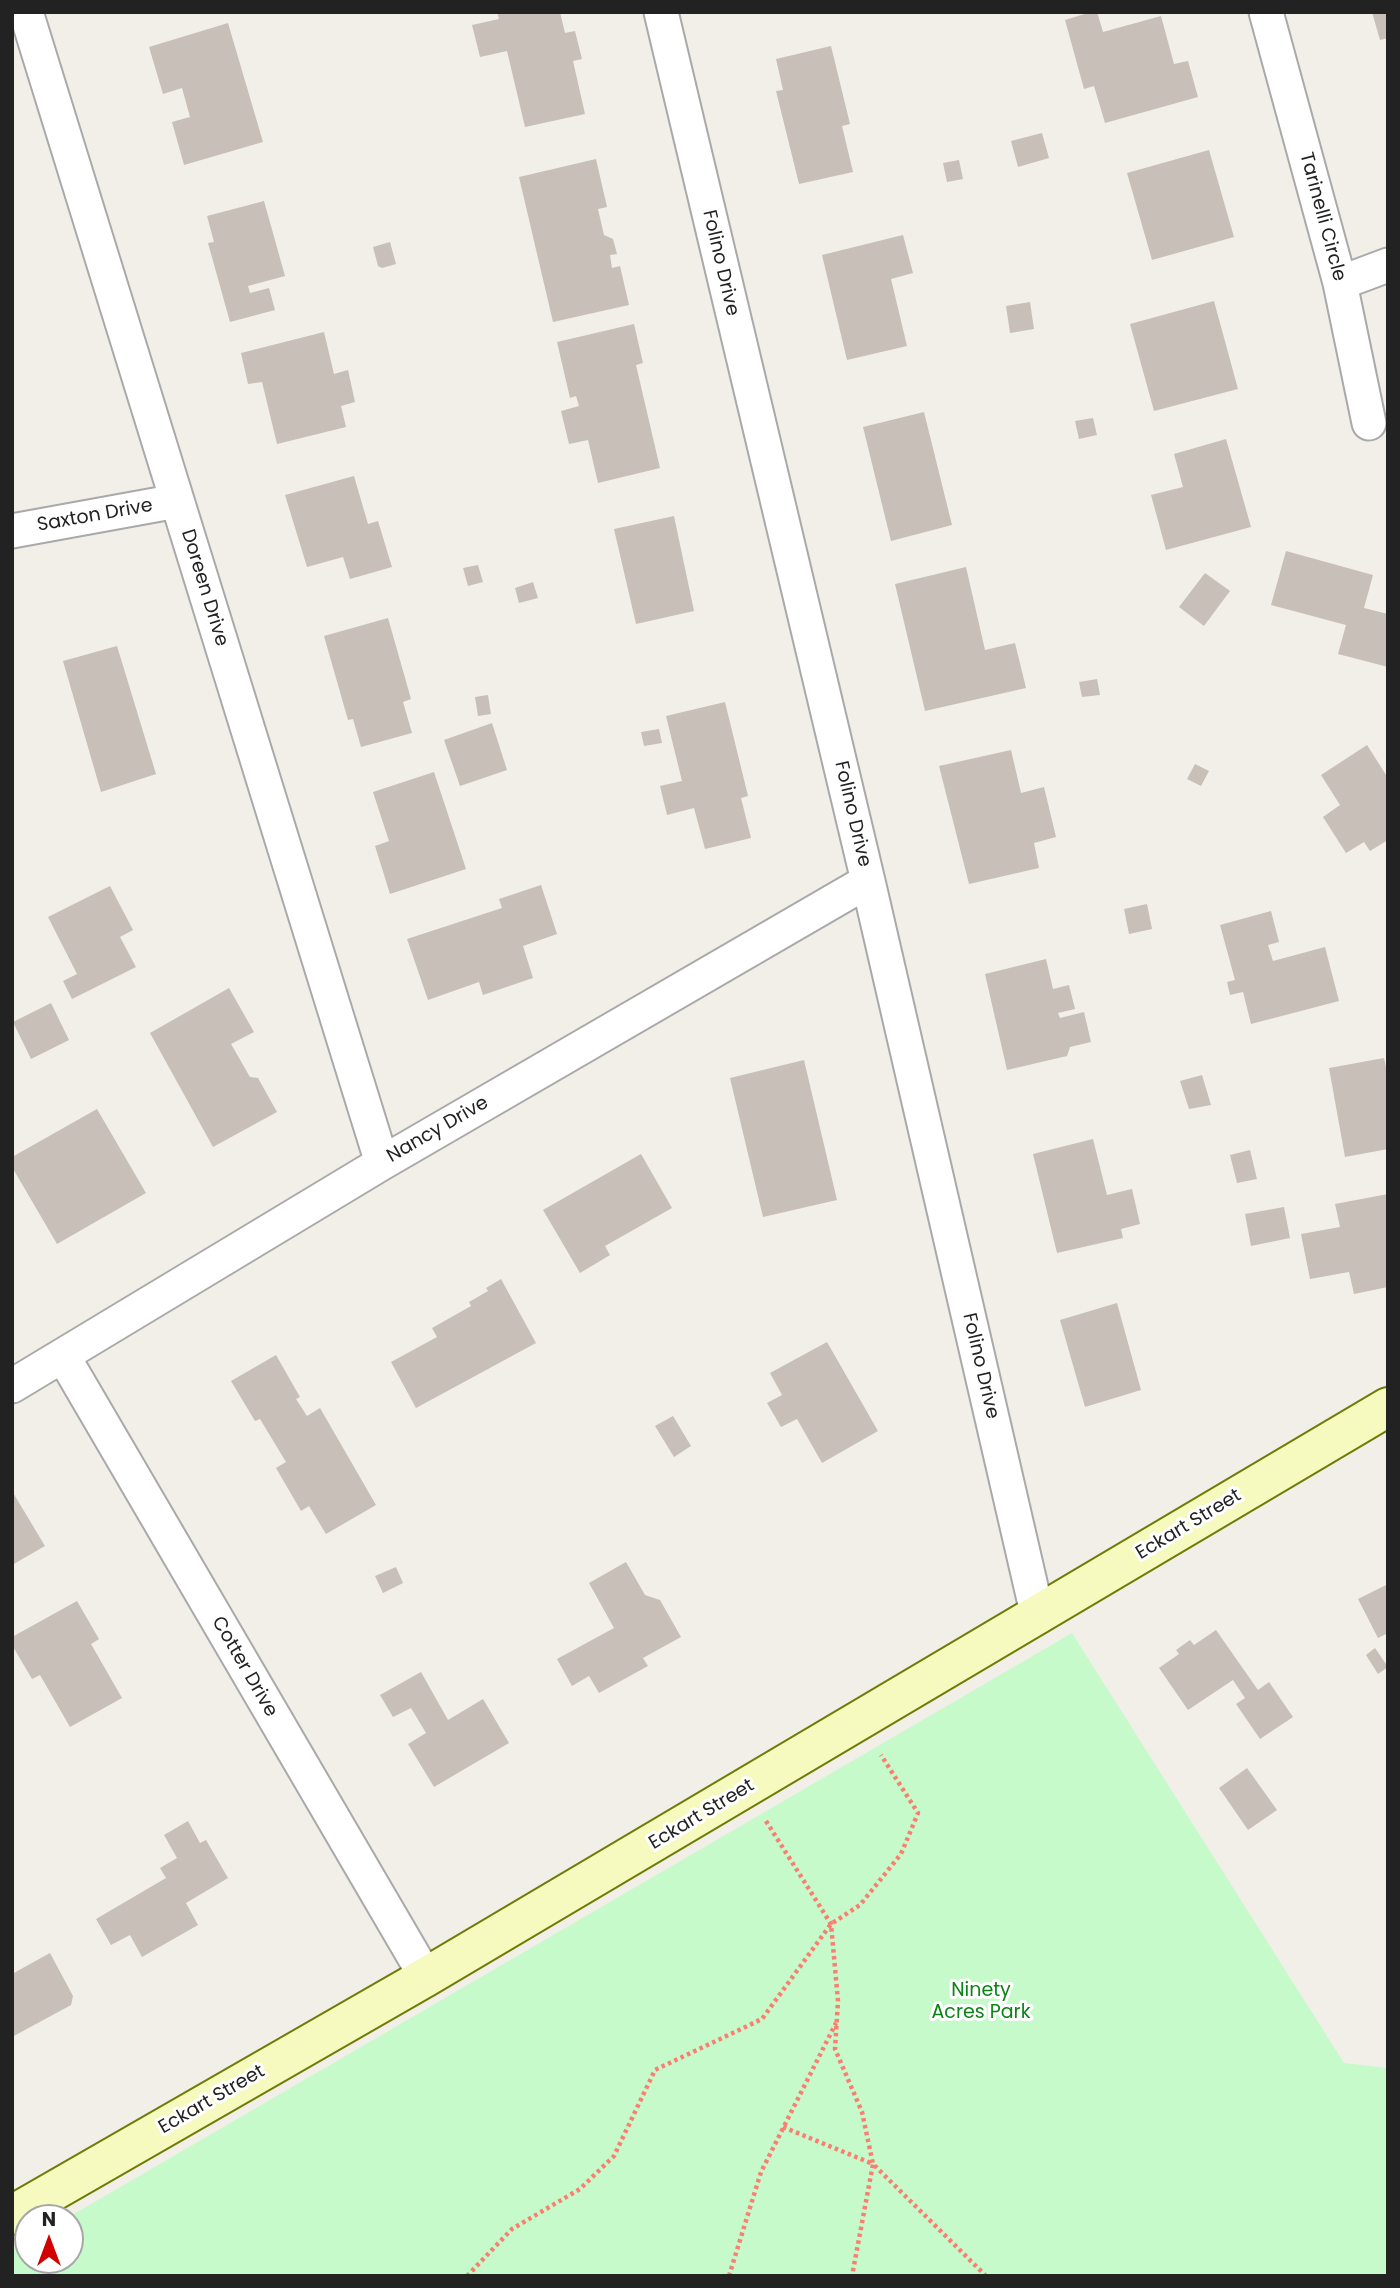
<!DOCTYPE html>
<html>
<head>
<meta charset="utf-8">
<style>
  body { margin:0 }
  #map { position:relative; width:1400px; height:2288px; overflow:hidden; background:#f2efe8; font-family:Poppins,sans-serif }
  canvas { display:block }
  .frame { position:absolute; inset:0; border:14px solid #222; pointer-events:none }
  .north { position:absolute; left:14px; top:2204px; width:70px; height:70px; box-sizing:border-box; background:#fff; border:2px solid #a7a7a7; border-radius:50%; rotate:0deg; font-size:19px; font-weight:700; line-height:28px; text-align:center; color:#222 }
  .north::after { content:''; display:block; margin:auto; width:24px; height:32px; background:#d30001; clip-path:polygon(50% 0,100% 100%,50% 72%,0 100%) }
</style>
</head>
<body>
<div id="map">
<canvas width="1400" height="2288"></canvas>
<div class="frame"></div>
<div class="north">N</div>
</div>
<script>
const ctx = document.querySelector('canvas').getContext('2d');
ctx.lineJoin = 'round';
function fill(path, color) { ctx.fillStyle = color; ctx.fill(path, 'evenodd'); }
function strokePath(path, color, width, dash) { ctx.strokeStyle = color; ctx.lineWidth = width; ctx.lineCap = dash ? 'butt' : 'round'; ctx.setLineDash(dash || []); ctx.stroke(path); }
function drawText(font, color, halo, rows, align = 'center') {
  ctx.font = font + ' Poppins,sans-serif'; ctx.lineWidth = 6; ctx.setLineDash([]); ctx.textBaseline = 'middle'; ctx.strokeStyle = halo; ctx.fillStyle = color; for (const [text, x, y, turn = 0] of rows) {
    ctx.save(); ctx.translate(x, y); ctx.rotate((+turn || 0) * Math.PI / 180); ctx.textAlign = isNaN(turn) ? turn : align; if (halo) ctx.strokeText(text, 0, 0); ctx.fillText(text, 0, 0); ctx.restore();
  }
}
const park = new Path2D(`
  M1072,1633L1344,2063L1388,2068V2276H12V2250L28,2241V2260H70V2218H67Z`);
const building = new Path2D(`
  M497,12H560L565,33L575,31L582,59L573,61L585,114L525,127L507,51L480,57L472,25L499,19Z
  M1091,12H1097L1103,32L1161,16L1174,64L1188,61L1198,97L1105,123L1094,86L1084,89L1065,20Z
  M1372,12H1388V38L1380,40Z
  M228,23L263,142L184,165L172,122L190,117L182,88L163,94L149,47Z
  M831,46L850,124L842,126L853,172L799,184L776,91L783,90L776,59Z
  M1042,133L1049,158L1018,167L1011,141Z
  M1209,150L1234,237L1152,260L1127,173Z
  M596,159L607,207L598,209L604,235L613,239L617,254L610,255L612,268L620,266L629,305L553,322L519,177Z
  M959,160L963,179L947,182L943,163Z
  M264,201L285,276L248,286L250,293L269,288L275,310L230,322L208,243L214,242L207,216Z
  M903,235L913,273L891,279L907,346L847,360L822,255Z
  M390,242L396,264L382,268L378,266L373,247Z
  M1214,301L1238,389L1154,411L1130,324Z
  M1030,302L1034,329L1010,333L1006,306Z
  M634,324L643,363L636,365L660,468L598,483L588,440L569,444L561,411L579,406L576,396L570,398L557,342Z
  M324,332L334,374L348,370L355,402L341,406L346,427L277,444L262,382L248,384L241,353Z
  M924,412L952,525L891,541L863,427Z
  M1093,418L1097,435L1079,439L1075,421Z
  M1226,439L1251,527L1166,550L1151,495L1183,487L1174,454Z
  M354,476L368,524L378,521L392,567L350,579L343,557L307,567L285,495Z
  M674,516L694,611L636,624L614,529Z
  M1286,551L1373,575L1364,608L1388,614V667L1338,654L1346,625L1271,605Z
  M478,565L483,582L468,586L463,568Z
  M966,567L985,650L1015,643L1026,688L925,711L895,584Z
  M1205,573L1230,591L1204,626L1179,607Z
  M533,582L538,598L519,603L515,588Z
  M388,618L411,699L403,702L412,733L361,747L353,719L348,720L324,636Z
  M117,646L156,774L101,792L63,661Z
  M1097,679L1100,695L1082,697L1079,682Z
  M488,695L491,714L478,716L475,697Z
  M725,702L748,796L741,798L751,838L705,849L694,808L667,815L660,786L682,781L666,716Z
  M492,723L507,770L460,786L444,740Z
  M659,729L662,743L644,746L641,732Z
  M1367,745L1388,778V840L1370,851L1364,842L1346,853L1323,817L1340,805L1321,775Z
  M1011,750L1021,793L1044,787L1056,837L1034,843L1039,868L969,884L939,766Z
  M1195,764L1209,771L1201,786L1187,779Z
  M434,772L466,869L390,894L375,846L389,841L373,792Z
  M541,885L557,934L523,946L533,978L483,995L479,982L428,1000L407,939L502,908L499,899Z
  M110,886L133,930L120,937L136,967L72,999L63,981L77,974L48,917Z
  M1147,904L1152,929L1129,934L1124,909Z
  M1271,911L1279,942L1268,945L1273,961L1325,947L1339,1001L1251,1024L1243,992L1230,995L1227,982L1235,980L1220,925Z
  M1046,959L1053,989L1069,985L1075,1009L1058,1013L1060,1018L1084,1012L1091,1042L1070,1047L1067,1056L1007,1070L985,974Z
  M229,988L254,1032L231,1044L250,1077L258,1078L277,1112L213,1147L150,1033Z
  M51,1003L69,1040L31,1059L13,1022Z
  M1384,1058L1388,1076V1149L1345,1157L1329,1068Z
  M804,1060L837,1200L763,1217L730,1078Z
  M1202,1075L1211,1105L1189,1109L1180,1081Z
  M97,1109L146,1193L57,1244L12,1167V1157Z
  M1093,1139L1107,1195L1132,1189L1140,1224L1121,1229L1123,1238L1057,1253L1033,1154Z
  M1250,1150L1257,1179L1237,1183L1230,1155Z
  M641,1154L672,1208L605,1246L610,1255L580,1273L543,1210Z
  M1388,1194V1287L1354,1294L1349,1272L1310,1279L1301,1234L1340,1227L1335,1204Z
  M1284,1207L1290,1238L1251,1246L1245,1214Z
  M501,1279L536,1343L416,1408L391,1362L437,1337L432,1328L471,1306L469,1302L488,1291L486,1288Z
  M1117,1303L1141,1390L1085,1407L1060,1320Z
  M827,1342L878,1431L822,1463L797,1419L781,1427L767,1403L782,1395L770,1373Z
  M276,1355L300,1397L296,1399L307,1416L320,1408L376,1505L326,1534L309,1506L301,1511L276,1468L286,1462L260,1419L255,1421L231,1381Z
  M673,1416L691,1446L674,1457L655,1426Z
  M12,1491L45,1546L12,1565Z
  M626,1562L645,1595L660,1600L681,1637L643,1658L648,1666L599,1693L589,1676L572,1686L557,1659L614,1628L589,1583Z
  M396,1567L403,1583L383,1593L375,1576Z
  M1388,1584V1633L1378,1638L1358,1599Z
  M77,1601L99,1639L91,1644L122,1698L70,1727L40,1675L32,1679L12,1645V1637Z
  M1216,1630L1258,1690L1269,1682L1293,1717L1260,1739L1236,1704L1245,1698L1233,1680L1188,1710L1159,1668L1179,1654L1176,1650L1190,1640L1194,1645Z
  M1375,1648L1388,1667L1378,1674L1366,1655Z
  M421,1672L448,1720L483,1699L509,1743L434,1787L408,1744L426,1733L411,1708L393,1717L380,1695Z
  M1247,1768L1277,1810L1248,1830L1219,1788Z
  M188,1821L200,1843L206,1840L228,1878L186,1903L198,1925L142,1957L130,1935L111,1945L96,1919L166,1878L160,1868L177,1858L164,1835Z
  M50,1953L73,1996L71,2005L12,2037V1974Z`);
const path = new Path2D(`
  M766,1821L831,1924L838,2001L835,2049L862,2112L873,2164L986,2276
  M783,2127L873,2164L852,2276
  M467,2276L512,2229L580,2189L614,2156L655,2070L762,2019L831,1924L860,1905L901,1854L918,1813L881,1755
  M729,2276L761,2172L836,2023`);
const street = new Path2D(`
  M26,12L382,1163
  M661,12L868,881L1038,1617
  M1266,12L1340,283L1369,423
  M1340,283L1388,265
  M12,531L177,501
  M63,1356L426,1977
  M12,1386L382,1163L868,881`);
const secondary = new Path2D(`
  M12,2215L426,1977L1388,1407`);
const streetNames = [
  ["Tarinelli Circle",1322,217,75],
  ["Folino Drive",720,263,77],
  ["Saxton Drive",95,516,-10],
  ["Doreen Drive",204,588,73],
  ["Folino Drive",852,814,77],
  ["Nancy Drive",438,1130,-30],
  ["Folino Drive",980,1366,77],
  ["Eckart Street",1189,1525,-31],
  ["Cotter Drive",244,1667,60],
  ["Eckart Street",702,1815,-31],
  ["Eckart Street",212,2100,-30]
];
const parkNames = [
  ["Ninety",981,1991],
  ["Acres Park",981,2013]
];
fill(park, '#c7facb');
fill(building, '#c7bfb8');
strokePath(street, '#a9a9a9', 37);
strokePath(secondary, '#6f7c05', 42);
strokePath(path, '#fa7f71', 4.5, [3.5, 3.5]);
strokePath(street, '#fff', 33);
strokePath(secondary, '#f7fabe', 38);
drawText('19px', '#222', '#fff', streetNames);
drawText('19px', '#0c8316', '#fff', parkNames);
</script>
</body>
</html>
